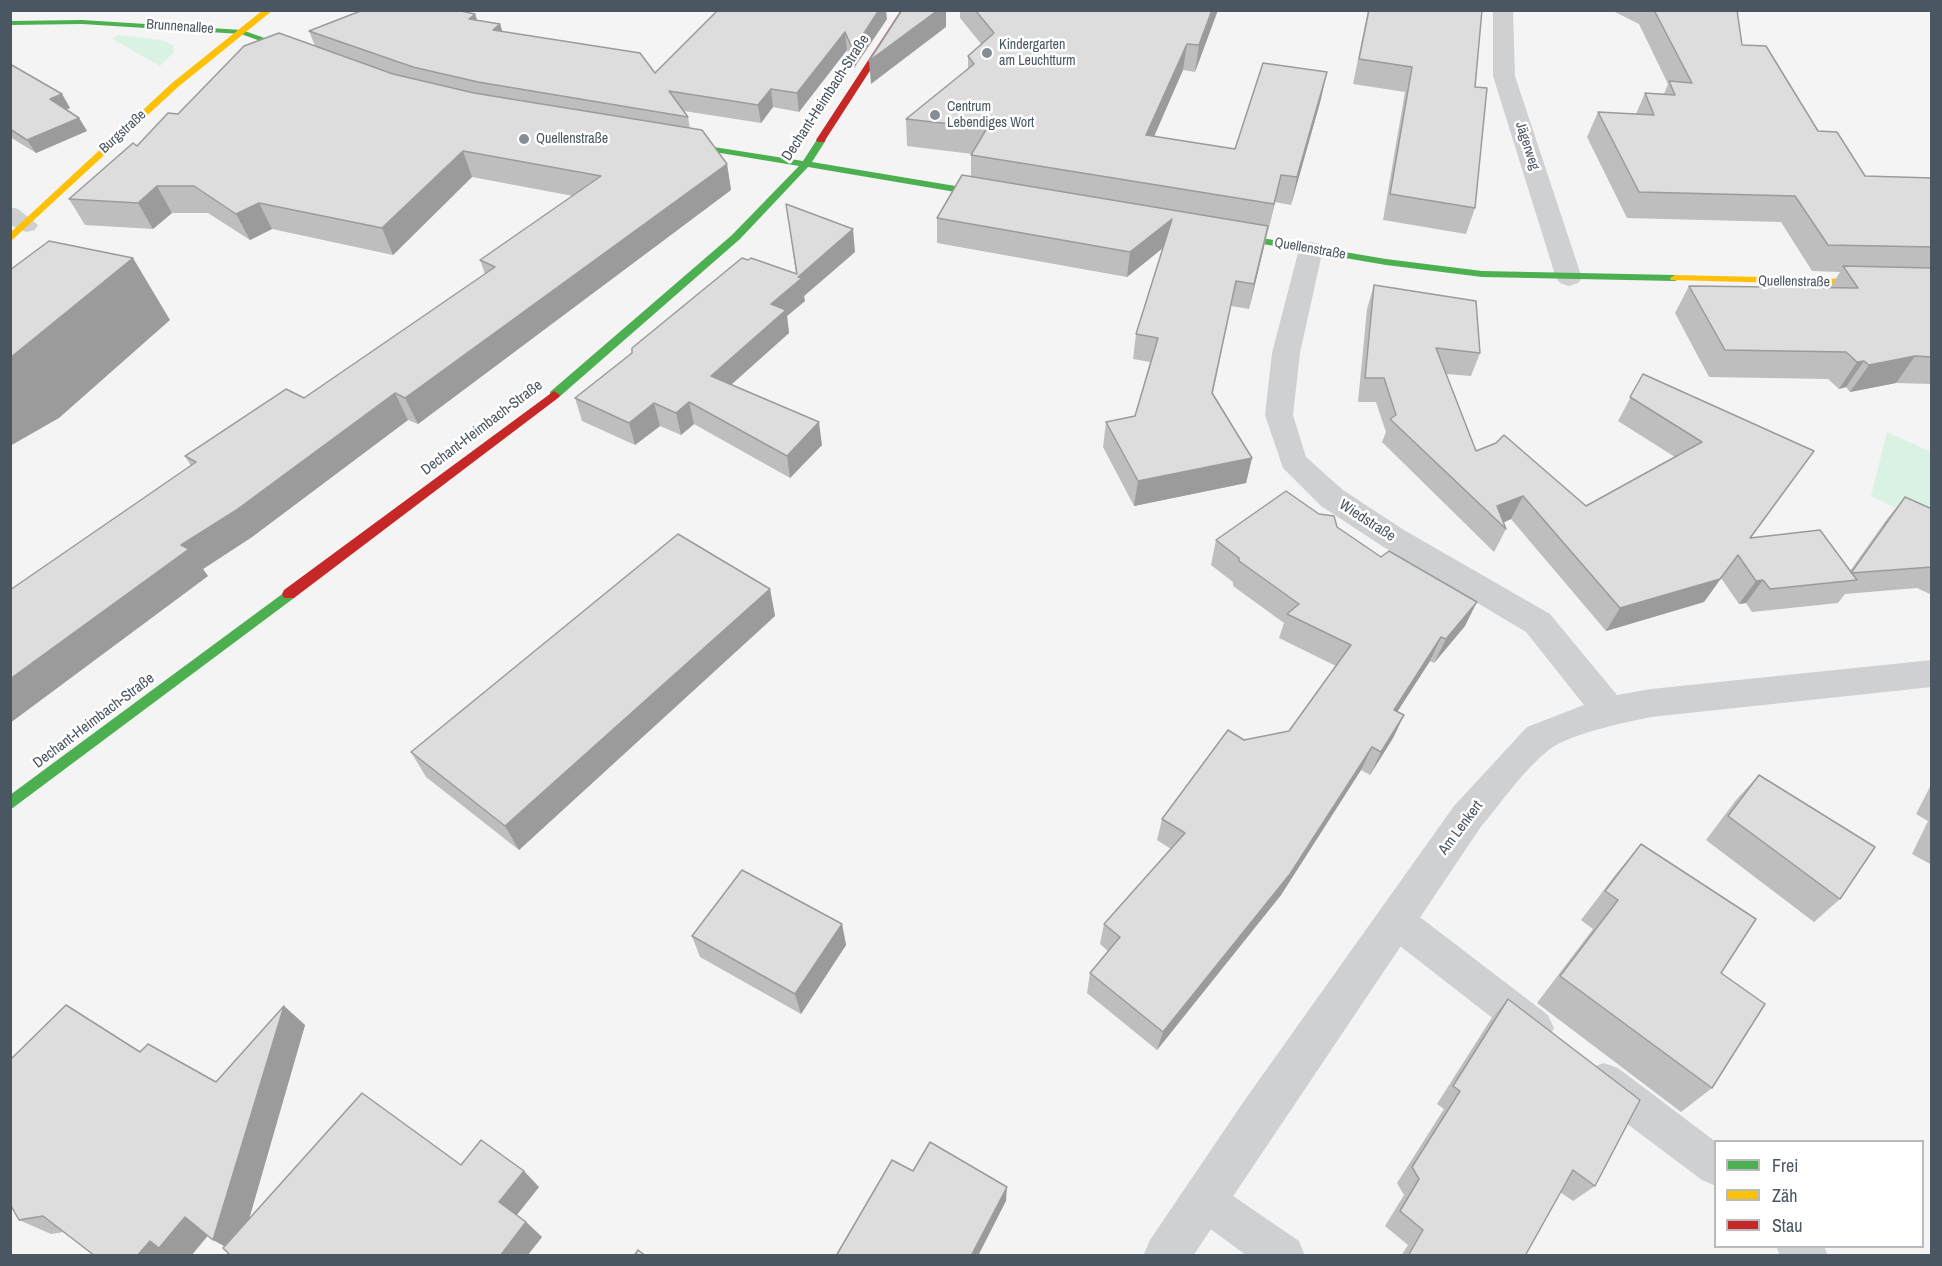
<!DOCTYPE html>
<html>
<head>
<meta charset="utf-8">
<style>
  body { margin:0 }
  #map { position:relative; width:1942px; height:1266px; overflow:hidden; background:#f4f4f4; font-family:"Archivo Narrow",sans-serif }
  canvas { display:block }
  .frame { position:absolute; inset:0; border:12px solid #4a5661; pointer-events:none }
  .legend { position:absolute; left:1714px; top:1140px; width:210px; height:108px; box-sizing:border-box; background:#fff; border:2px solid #b7bbc0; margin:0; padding:8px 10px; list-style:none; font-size:18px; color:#4a5661 }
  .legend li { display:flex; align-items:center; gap:12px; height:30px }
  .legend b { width:30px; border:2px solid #b7bbc0 }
</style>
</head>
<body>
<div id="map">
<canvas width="1942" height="1266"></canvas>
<div class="frame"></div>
<ul class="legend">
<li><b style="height:8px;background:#4caf50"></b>Frei</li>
<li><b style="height:8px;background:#ffc107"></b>Zäh</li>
<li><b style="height:8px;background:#c62828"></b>Stau</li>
</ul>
</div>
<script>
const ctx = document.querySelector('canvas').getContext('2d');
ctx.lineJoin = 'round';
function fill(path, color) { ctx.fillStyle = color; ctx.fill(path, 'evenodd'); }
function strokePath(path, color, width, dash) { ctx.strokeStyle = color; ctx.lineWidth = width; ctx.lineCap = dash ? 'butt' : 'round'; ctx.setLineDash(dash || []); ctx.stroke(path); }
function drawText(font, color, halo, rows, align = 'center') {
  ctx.font = font + ' "Archivo Narrow",sans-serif'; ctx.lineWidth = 5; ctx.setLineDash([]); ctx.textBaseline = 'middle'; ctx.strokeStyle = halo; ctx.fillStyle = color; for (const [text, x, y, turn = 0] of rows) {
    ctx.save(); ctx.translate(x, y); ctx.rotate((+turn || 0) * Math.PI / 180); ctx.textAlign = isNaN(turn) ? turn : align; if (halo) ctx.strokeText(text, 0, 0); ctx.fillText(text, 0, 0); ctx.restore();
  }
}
const green = new Path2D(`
  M119,35L161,40L173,45L174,52L160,66L111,38Z
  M1887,432L1931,452V525L1871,496Z`);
const stream = new Path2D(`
  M10,10H16L10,14Z`);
const lane = new Path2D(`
  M1395,904L1408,908L1548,1015L1554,1028L1548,1041L1535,1046L1522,1041L1382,932L1377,920L1382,908Z
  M1604,1063L1618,1068L1716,1142V1186L1702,1180L1590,1096L1585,1082L1590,1068Z
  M1203,1178L1217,1185L1299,1241L1305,1256H1247L1189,1213L1182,1199L1189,1185Z
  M1776,1246H1824L1828,1256H1780Z`);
const street = new Path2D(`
  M1493,10H1513L1515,76L1582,278L1578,283L1569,286L1560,283L1556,278L1493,76Z
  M10,207L18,209L38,225L35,230L26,232L10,225Z
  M1311,242L1320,244L1323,249L1300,353L1293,415L1306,457L1343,490L1404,530L1550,614L1617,695L1651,689L1932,660V687L1651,717C1627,722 1569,734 1550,749C1523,770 1502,802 1480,828L1193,1256H1143L1150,1240L1244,1101L1454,806L1527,727L1584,705L1526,632L1382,546L1321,506L1283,468L1265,415L1272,353L1299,249L1302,244Z`);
const fast = new Path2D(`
  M82,20L242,30L309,54L302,56L241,34L82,24L10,25V21Z
  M821,137L826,140L812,162L997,193L1002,196L997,199L808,167L740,239L558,398H550V392L732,235L799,166L672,145L669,144V140L803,161L818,138Z
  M1220,231L1386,259L1482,271L1675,275L1680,278L1675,281L1482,277L1386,265L1216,236V232Z
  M289,589L296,594L294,598L10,810V795Z`);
const slow = new Path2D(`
  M263,10H273L178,87L10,242V233L172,83Z
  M1675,275L1932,281V287L1671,280L1670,278Z`);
const jam = new Path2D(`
  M901,10H909L824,142H818L816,140Z
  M554,391L560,395L558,398L294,598H284L282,594L284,590Z`);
const wall = new Path2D(`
  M960,10H1218L1195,72L1183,70L1154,136L1235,149L1321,99L1291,205L1275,202L1249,309L1231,306L1213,393L1252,458L1246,483L1134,506L1103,447L1106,422L1135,416L1150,362L1133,359L1136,334L1163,248L1127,277L937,243V218L971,177V155L972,154L907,146L906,119L968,69V56L982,45L960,18Z
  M1368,10H1482L1475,87V208L1466,234L1383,220L1405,92L1353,84Z
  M1611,10H1737L1742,45L1818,131L1865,176L1932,178V384L1896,383L1850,392L1846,387L1839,389L1828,379L1709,377L1675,313L1689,286L1830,288L1840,272L1812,271L1781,222L1627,218L1587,137L1598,112L1636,114L1645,93L1664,94L1668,84L1639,24Z
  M475,14L477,20L500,24L502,31L655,73L887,19L854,68L847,50L799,112L773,107L761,123L684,111L688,117L690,129L727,164L731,190L418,424L408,420L252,537L203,569L208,576L10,723V590L191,466L185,456L304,398L485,274L480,260L573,196L472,177L393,255L272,229L250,240L208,213H172L153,229L85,225L69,199L178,114L315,46L309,31Z
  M10,64L62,94L70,108L66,109L79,118L87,131L36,153L10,137Z
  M786,204L855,252L804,296L805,301L787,316L789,333L731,385L822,445L790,478L694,424L681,435L660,426L635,445L582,421L575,398L748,260L796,274Z
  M1374,285L1480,353L1471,376L1446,374L1476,451L1586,506L1675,457L1618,421L1643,374L1814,451L1751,538L1850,571L1887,519L1905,497L1932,509V595L1917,588L1845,594L1838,603L1752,612L1746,603L1739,604L1721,578L1704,602L1606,631L1511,519L1503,523L1506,529L1494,552L1382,442L1386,432L1376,402H1358L1367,309Z
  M1337,527L1465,626L1434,663L1430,661L1397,712L1404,715L1393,738L1370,775L1361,770L1281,895L1157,1050L1087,993L1090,973L1108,951L1100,944L1104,924L1171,849L1157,840L1162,819L1244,740L1289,731L1336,666L1279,638L1284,623L1233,586V582L1211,565L1216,540Z
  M770,589L775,616L519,850L426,777L411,752Z
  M1759,775L1840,899L1814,922L1706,840L1736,800Z
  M1932,783V865L1912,854L1928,821L1916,814Z
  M1641,844L1721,973L1712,1088L1681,1112L1537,1003L1593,929L1581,920L1616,874Z
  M842,924L846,945L801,1014L700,957L692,936Z
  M1508,999L1595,1186L1573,1201L1560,1192L1525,1256H1401L1408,1245L1385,1226L1404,1195L1397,1183L1444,1109L1437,1104L1491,1019Z
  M284,1006L305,1025L249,1219L461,1165L539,1187L517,1215L526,1222L542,1237L527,1256H231L224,1246L208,1236L191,1256H95L64,1232L51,1234L19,1220L140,1052L216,1082Z`);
const shadedWall = new Path2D(`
  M879,10H886L887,19L854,68L853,50Z
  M938,10H946V27L871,84L869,61Z
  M1212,10H1218L1195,72L1199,45Z
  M475,14L481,31L469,19Z
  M500,24L506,42L493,30Z
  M845,32L847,50L799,112L797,93Z
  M1187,44L1183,70L1143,162L1146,135Z
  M1327,72L1321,99L1291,205L1297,177Z
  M771,89L773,107L761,123L758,105Z
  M62,94L70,108L58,113L50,99Z
  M79,118L87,131L36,153L27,140Z
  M463,151L472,177L393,255L382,228Z
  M727,164L731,190L418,424L405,398Z
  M1281,175L1275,202L1268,232L1274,204Z
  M157,186L172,213L153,229L138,203Z
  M259,203L272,229L250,240L236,214Z
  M1172,219L1169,243L1127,277L1130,252Z
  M1268,226L1263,251L1249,309L1254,284Z
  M853,229L855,252L804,296L805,301L787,316L789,333L715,399L711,376L771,304L798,277Z
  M133,258L170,320L59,418L10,446V358Z
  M1915,356L1896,383L1850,392L1869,365Z
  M1864,361L1846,387L1839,389L1857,362Z
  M395,393L408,420L252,537L203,569L208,576L10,723V679L181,545Z
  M689,402L694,424L681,435L676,413Z
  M654,403L660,426L635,445L629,423Z
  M819,422L822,445L790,478L787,456Z
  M1252,458L1246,483L1134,506L1138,481Z
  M1523,496L1511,519L1500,524L1497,506Z
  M1738,555L1704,602L1606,631L1620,608Z
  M1763,580L1746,603L1739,604L1756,581Z
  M770,589L775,616L519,850L505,826Z
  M1477,602L1465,626L1434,663L1446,639Z
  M1441,637L1430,661L1383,734L1394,710Z
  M1404,715L1393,738L1370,775L1381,752Z
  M1372,747L1361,770L1281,895L1157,1050L1163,1032Z
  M842,924L846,945L801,1014L795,994Z
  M284,1006L305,1025L239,1254L213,1240Z
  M524,1171L539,1187L515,1217L499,1202Z
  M1007,1187L1006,1201L978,1256H971Z
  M185,1217L211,1231L191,1256H137L150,1241Z
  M526,1222L542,1237L527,1256H500Z`);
const building = new Path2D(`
  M363,10H456L475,14L469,19L500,24L493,30L640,53L655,73L718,10H879L853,50L845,32L797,93L771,89L758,105L669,91L688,117L478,82L413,67L309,31Z
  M902,10H938L869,61Z
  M975,10H1212L1199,45L1187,44L1146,135L1235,149L1263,63L1327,72L1297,177L1281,175L1274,204L971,155L987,128L906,119L974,64L968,56L994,33Z
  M1369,10H1482L1475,87L1487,88L1475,208L1390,194L1412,67L1359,59Z
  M1654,10H1737L1742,45L1766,46L1818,131L1837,132L1865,176L1932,178V247L1828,245L1795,196L1639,192L1598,112L1654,115L1645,93L1675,95L1669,81L1692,83Z
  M279,33L393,74L474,93L702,130L727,164L405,398L395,393L235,511L181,545L189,549L10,679V590L196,462L185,456L286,389L304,398L495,267L480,260L601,176L463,151L382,228L259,203L236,214L194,186H157L138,203L69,199L133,143L137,146L168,113L178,114L244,46Z
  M10,64L62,94L50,99L79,118L27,140L10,129Z
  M962,175L1268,226L1254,284L1236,281L1212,393L1252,458L1138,481L1106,422L1135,416L1158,338L1136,334L1172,219L1130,252L937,218Z
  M786,204L853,229L798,277L802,278L771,304L786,310L711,376L819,422L787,456L689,402L676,413L654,403L629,423L575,398L632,353V348L742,258L748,260L751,258L797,274Z
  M49,241L133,258L10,358V270Z
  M1843,266L1932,268V357L1915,356L1869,365L1864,361L1857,362L1846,352L1725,350L1689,286L1858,288Z
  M1374,285L1476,301L1480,353L1436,348L1476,451L1496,443L1504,435L1586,506L1702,442L1630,397L1643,374L1814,451L1750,538L1820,530L1857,580L1770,589L1763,580L1756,581L1738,555L1720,579L1620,608L1523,496L1497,506L1506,529L1390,419L1396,415L1384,378H1365Z
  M1286,491L1319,514L1334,516L1337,527L1381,557L1389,551L1477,602L1446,639L1441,637L1394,710L1404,715L1381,752L1372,747L1290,874L1163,1032L1090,973L1120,937L1104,924L1185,833L1162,819L1228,730L1244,740L1289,731L1351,645L1287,614L1299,604L1239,561V558L1216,540Z
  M1905,497L1932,509V567L1851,573Z
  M678,534L770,589L505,826L411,752Z
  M1759,775L1875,847L1840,899L1728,816Z
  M1641,844L1756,919L1721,973L1765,1004L1712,1088L1560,976L1618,900L1605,891Z
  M742,870L842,924L795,994L692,936Z
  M1508,999L1640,1100L1595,1186L1573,1170L1525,1256H1408L1423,1230L1400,1211L1419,1179L1412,1167L1460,1091L1453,1086Z
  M66,1005L140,1052L148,1044L216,1082L284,1006L213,1240L185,1217L159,1248L150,1241L137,1256H95L43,1216L19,1220L10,1204V1060Z
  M362,1093L461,1165L481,1140L524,1171L499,1202L526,1222L500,1256H231L223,1248Z
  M930,1142L1007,1187L971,1256H836L892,1160L913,1171Z
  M638,1250L646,1256H634Z`);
const markers = [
  [987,53,6,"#868d94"],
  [935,115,6,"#868d94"],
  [524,139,6,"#868d94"]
];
const farStreetnames = [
  ["Brunnenallee",180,27,4],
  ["Burgstraße",123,132,-42],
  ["Jägerweg",1527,146,72],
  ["Quellenstraße",1310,249,10],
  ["Quellenstraße",1794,282,1]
];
const farPoinames = [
  ["Kindergarten",999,45],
  ["am Leuchtturm",999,61],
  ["Centrum",947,107],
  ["Lebendiges Wort",947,123],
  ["Quellenstraße",536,139]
];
const streetNames = [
  ["Dechant-Heimbach-Straße",826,98,-57],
  ["Dechant-Heimbach-Straße",482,428,-37],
  ["Wiedstraße",1367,521,33],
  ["Dechant-Heimbach-Straße",94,721,-37],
  ["Am Lenkert",1461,828,-53]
];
fill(green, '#d9f2e3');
fill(stream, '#aee2f0');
fill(lane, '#ced0d2');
fill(street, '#ced0d2');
fill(fast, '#4caf50');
fill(slow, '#ffc107');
fill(jam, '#c62828');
fill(wall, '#bebebf');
fill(shadedWall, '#9b9b9b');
fill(building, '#ddddde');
strokePath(building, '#9b9b9b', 1.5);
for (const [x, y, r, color] of markers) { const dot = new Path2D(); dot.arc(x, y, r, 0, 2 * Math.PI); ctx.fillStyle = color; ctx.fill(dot); strokePath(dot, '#fff', 2); }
drawText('14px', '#4a5661', '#fff', farStreetnames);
drawText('14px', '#4a5661', '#fff', farPoinames, 'left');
drawText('15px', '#4a5661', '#fff', streetNames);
</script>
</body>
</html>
